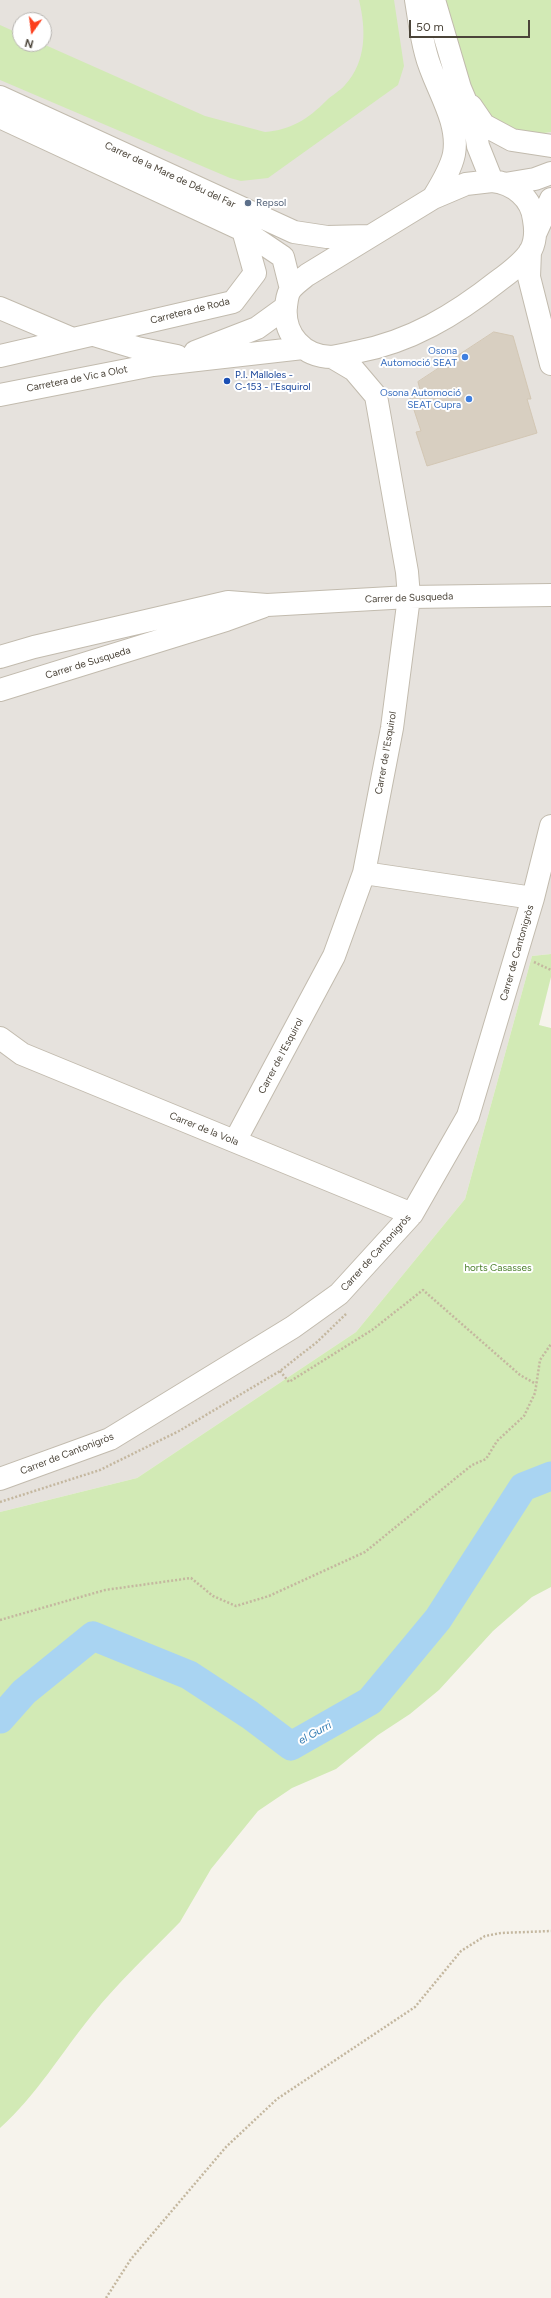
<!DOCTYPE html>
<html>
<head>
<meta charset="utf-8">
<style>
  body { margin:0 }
  #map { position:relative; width:551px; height:2298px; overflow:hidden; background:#f6f3ec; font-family:Figtree,sans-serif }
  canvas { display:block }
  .north { position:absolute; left:12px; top:12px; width:40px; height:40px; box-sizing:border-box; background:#fff; border:1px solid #b7b4b0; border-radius:50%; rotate:194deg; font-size:11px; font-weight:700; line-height:16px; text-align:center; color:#4b4439 }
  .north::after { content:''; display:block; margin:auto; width:14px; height:18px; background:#fc3f1d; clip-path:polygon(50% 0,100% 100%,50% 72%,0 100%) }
  .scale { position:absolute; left:409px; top:20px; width:121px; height:18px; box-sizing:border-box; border:2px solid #4b4439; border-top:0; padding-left:5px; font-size:12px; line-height:14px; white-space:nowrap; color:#4b4439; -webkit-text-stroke:3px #fff; paint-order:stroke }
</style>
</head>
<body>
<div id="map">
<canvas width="551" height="2298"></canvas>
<div class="north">N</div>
<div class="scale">50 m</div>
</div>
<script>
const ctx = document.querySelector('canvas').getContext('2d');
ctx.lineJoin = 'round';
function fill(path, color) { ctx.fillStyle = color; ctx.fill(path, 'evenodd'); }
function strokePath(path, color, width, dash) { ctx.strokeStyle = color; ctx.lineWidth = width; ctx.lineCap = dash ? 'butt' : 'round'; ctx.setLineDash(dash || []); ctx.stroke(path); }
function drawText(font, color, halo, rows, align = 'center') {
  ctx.font = font + ' Figtree,sans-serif'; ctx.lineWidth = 4; ctx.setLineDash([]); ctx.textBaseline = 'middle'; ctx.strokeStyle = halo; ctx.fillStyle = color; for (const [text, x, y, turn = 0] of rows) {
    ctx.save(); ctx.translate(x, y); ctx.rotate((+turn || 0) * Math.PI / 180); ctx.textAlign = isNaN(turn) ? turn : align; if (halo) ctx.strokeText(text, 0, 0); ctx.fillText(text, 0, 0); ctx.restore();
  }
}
const industrial = new Path2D(`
  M0,0H445L519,137L551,132V954L532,956L465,1199L356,1332L137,1478L0,1512ZM20,20H44V44H20Z`);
const green = new Path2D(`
  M359,0H394L404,66L398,85L268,178L241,181L230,178L0,80V25L20,34V44H43L205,116L265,132C291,130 308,119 326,101C332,95 340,91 345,85C367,61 366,29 359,0Z
  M445,0H551V132L519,137L490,124L467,86Z
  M551,954V977L539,1025L551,1028V1587L532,1597L493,1631L439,1690L410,1714L378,1735L336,1769L292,1788L258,1811L211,1869L180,1922C150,1953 118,1982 92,2015C61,2053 37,2095 0,2128V1512L137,1478L356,1332L465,1199L532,956Z`);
const river = new Path2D(`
  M0,1719L24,1692L93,1636L189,1675L250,1715L291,1746L370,1701L438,1619L523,1487L551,1476`);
const building = new Path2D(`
  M494,332L513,336L531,399H527L537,433L427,466L416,432L421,431L410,398L421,393L418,382Z`);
const path = new Path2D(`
  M534,962L551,970
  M280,1371L289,1382L372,1330L423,1290L520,1375L536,1384
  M0,1502L100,1470L179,1431L280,1371L317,1342L346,1314
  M0,1620L105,1590L191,1578L213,1596L236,1606L269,1596L365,1552L472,1465L486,1459L497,1441L524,1416L535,1393L540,1360L551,1344
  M106,2298L131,2259L226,2147L277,2099L415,2007L461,1951L485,1936L501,1933L551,1931`);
const minor = new Path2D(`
  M416,0C419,18 421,36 426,54C434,86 460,120 454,154C451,169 441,185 433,198
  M434,0L460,88L474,121L478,146L492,181
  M0,97L294,232L327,237L369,236
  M471,106L484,125L512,140L551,146
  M0,117L243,230L283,257L291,289
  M492,181C513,183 532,198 534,220C536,231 536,240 531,250C524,262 509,273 498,281C455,315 410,342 356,352C348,354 340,356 332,357C303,357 283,334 286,306C287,300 287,294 291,289C295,284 302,279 307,275L433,198L466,184Z
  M505,184L535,179L551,173
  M536,232L551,199
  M530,251L529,277L551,364
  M0,308L73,339
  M94,335L137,348L177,356
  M195,352L257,328L286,307
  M0,356L233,302L255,273L243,230
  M0,395L153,365L303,348
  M0,657L34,647L228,602L267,605L409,597L551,595
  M0,690L226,620L262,607
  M364,873L533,898
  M0,1038L22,1054L412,1214
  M235,1141L334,956L364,873L392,728L409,597L407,572L376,396L354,370L332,357
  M0,1479L110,1439L293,1327L339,1294L412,1214L468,1116L533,898L551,826`);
const markers = [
  [248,203,4,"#5c6f8a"],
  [465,357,4,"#3f7fe0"],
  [227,381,4,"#1a4fb4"],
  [469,399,4,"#3f7fe0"]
];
const streetNames = [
  ["Carrer de la Mare de Déu del Far",170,175,25],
  ["Carretera de Roda",190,311,-14],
  ["Carretera de Vic a Olot",77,379,-11],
  ["Carrer de Susqueda",409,598,-2],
  ["Carrer de Susqueda",88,663,-17],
  ["Carrer de l'Esquirol",386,753,-80],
  ["Carrer de Cantonigròs",517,953,-74],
  ["Carrer de l'Esquirol",281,1056,-62],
  ["Carrer de la Vola",204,1129,22],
  ["Carrer de Cantonigròs",376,1253,-48],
  ["Carrer de Cantonigròs",67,1454,-21]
];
const serviceNames = [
  ["Repsol",256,203]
];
const shopNames = [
  ["Osona",457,351],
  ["Automoció SEAT",457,363],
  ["Osona Automoció",461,393],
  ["SEAT Cupra",461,405]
];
const transitNames = [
  ["P.I. Malloles -",235,375],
  ["C-153 - l'Esquirol",235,387]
];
const parkNames = [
  ["horts Casasses",498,1268]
];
const waterNames = [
  ["el Gurri",315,1733,-29]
];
fill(industrial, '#e6e2dd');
fill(green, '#d2eab5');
strokePath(river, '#a9d4f2', 29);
fill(building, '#d8cfc1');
strokePath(building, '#d3c7b4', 1);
strokePath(minor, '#c2bbae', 24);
strokePath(path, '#c4b79f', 2.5, [2, 2]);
strokePath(minor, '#fff', 22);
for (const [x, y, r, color] of markers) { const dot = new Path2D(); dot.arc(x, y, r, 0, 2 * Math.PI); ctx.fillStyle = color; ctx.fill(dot); strokePath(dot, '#fff', 1.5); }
drawText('10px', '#4b4439', '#fff', streetNames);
drawText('10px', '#4e5e75', '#fff', serviceNames, 'left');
drawText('10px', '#366cbe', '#fff', shopNames, 'right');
drawText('10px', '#164399', '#fff', transitNames, 'left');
drawText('10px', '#4a7f2a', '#fff', parkNames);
drawText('italic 11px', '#2e7ab2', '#fff', waterNames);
</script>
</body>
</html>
